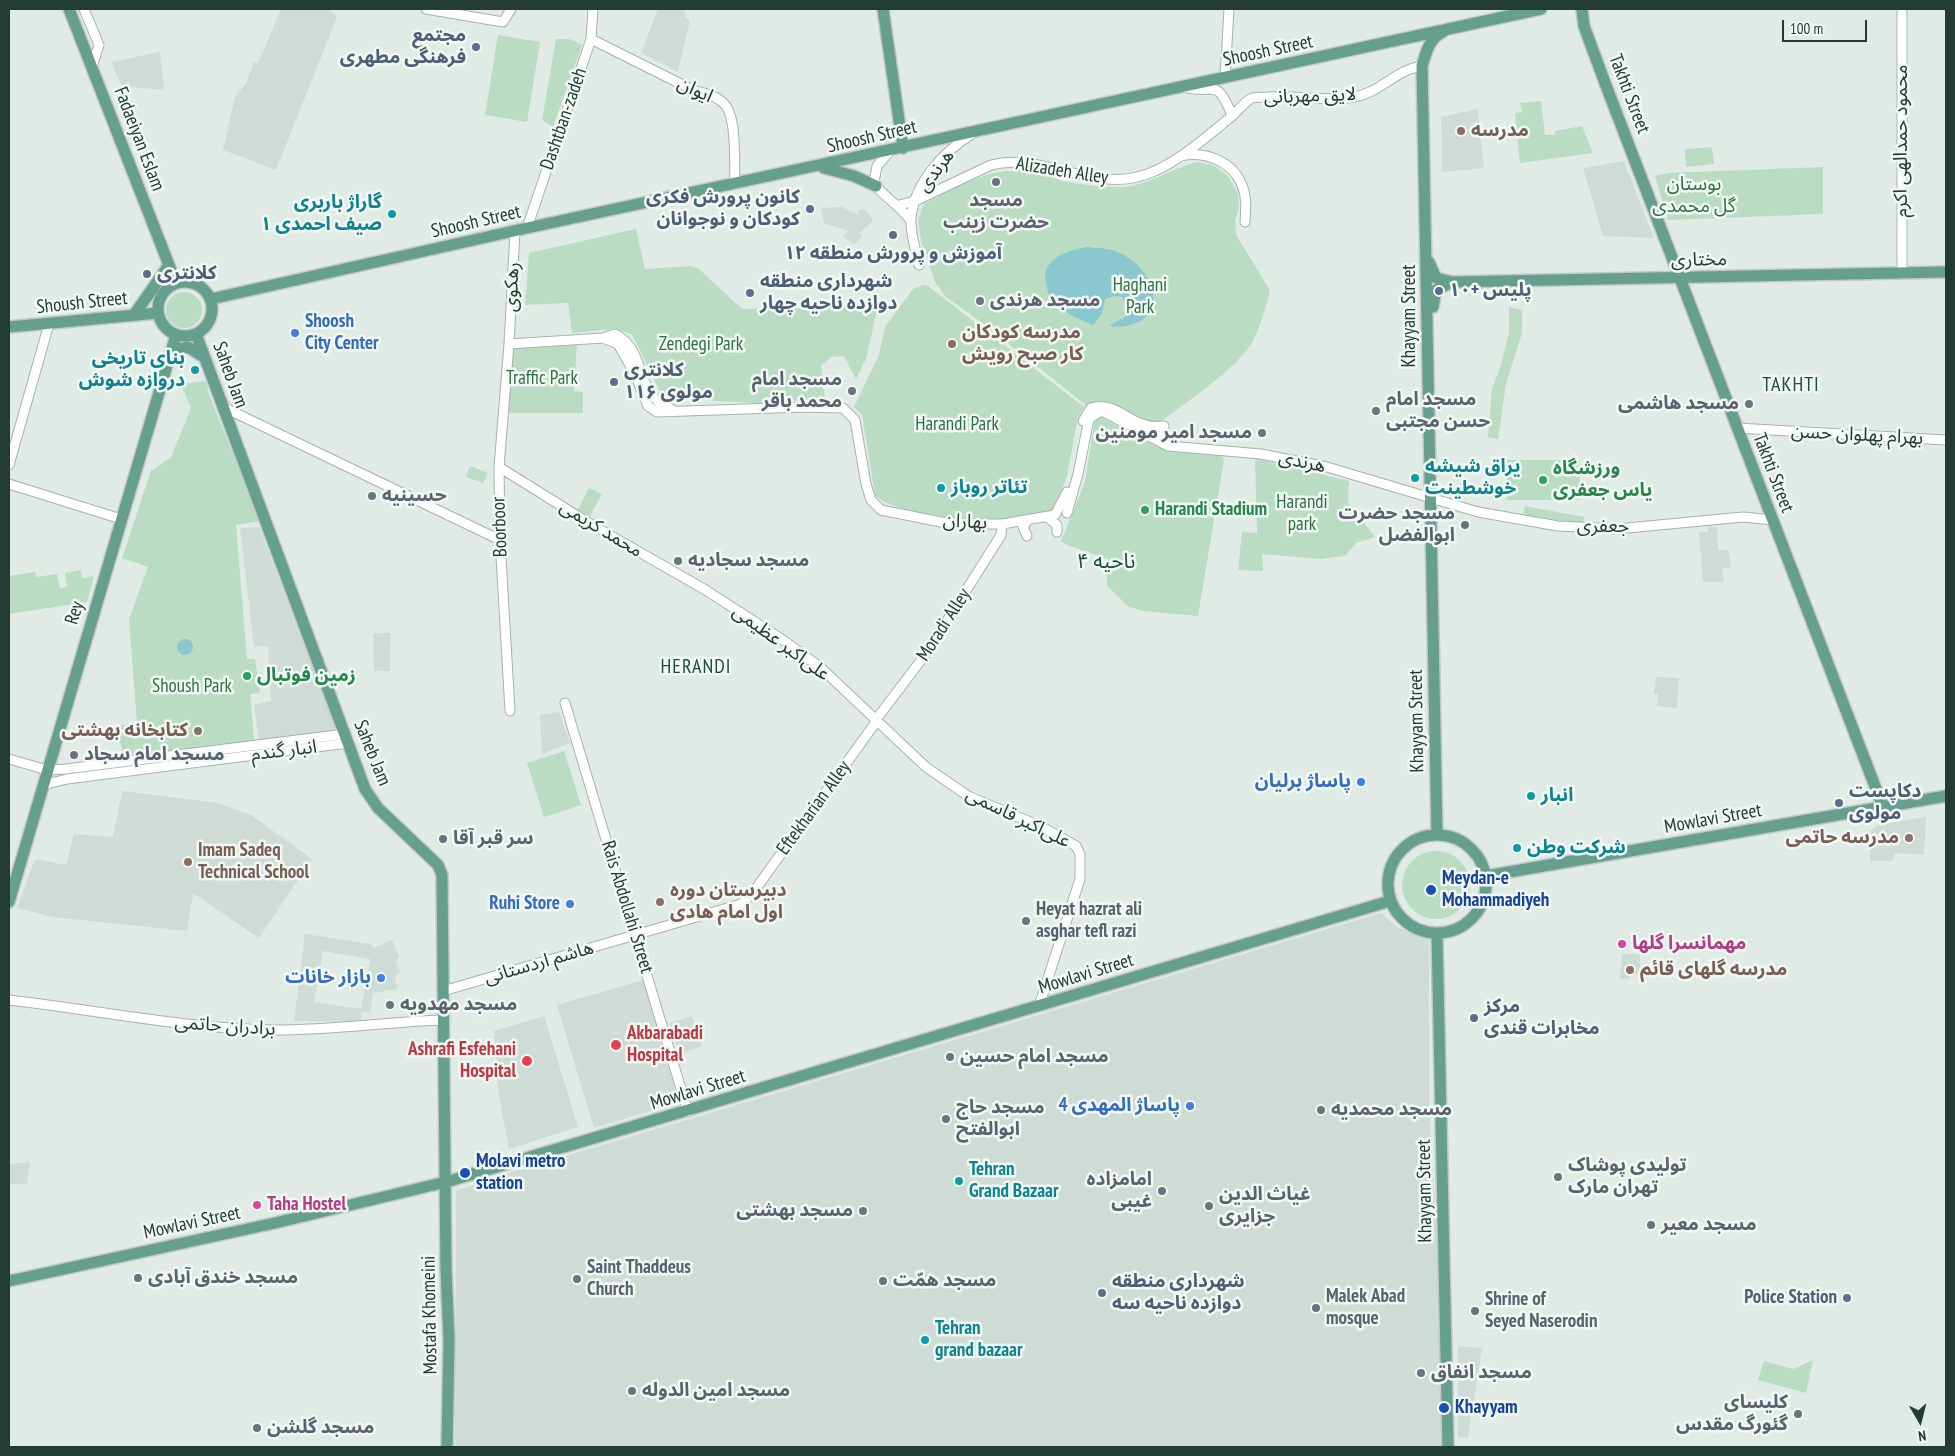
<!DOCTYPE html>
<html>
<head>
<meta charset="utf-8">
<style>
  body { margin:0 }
  #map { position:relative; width:1955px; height:1456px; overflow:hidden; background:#e1ebe6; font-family:"PT Sans Narrow",sans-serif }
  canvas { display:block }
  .frame { position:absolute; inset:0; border:10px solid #223b33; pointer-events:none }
  .north { position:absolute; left:1895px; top:1396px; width:50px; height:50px; -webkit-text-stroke:4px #f1f8f4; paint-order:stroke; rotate:172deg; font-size:14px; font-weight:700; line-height:20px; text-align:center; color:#223b33 }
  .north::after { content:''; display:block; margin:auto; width:18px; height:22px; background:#223b33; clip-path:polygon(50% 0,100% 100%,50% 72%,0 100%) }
  .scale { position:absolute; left:1782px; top:20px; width:85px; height:22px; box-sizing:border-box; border:2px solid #223b33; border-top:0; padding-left:6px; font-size:15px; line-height:18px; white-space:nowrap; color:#223b33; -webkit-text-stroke:4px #f1f8f4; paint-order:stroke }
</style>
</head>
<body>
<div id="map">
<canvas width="1955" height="1456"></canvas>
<div class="frame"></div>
<div class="north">N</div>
<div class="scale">100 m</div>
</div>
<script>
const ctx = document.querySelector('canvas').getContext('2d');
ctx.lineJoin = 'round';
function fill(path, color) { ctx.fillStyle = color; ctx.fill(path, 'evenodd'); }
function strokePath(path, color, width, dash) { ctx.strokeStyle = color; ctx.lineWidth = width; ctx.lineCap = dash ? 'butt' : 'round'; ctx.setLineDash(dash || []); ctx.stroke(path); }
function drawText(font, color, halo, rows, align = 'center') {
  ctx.font = font + ' "PT Sans Narrow","Noto Sans Arabic",sans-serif'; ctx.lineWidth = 5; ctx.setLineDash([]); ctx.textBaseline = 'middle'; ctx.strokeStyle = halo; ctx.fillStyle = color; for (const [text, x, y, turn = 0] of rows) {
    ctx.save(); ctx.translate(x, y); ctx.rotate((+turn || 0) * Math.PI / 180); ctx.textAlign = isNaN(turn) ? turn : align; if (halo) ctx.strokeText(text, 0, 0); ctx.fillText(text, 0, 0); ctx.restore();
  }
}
const built = new Path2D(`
  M281,9H329L337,17L276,170L223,150L235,97L246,83L254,62L258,63Z
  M658,9H685V18L690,20L678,72L641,53Z
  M160,52L164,90L122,86L111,62Z
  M1478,109L1484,168L1442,172L1441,117Z
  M1624,161L1654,238L1603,236L1583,168Z
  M842,207L857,214L859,209L866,210L873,221L860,232L862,237L854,244L843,236L848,231L824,223L821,208Z
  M1708,526L1717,527L1718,550H1728L1731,568H1722L1724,582H1703L1699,532H1708Z
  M259,527L337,730L259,740L254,705L271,701L268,646L254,647L240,528Z
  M373,633H391L390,671H374Z
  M1656,677L1679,678L1677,708L1657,706L1658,694H1654Z
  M559,712L570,743L542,754L540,715Z
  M122,791L218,803L251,815L312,859L259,938L193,893L187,931L52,917L17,908L35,859L66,865L74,834L113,837Z
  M1926,817L1924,855L1894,853L1893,861H1870L1871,830L1877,825Z
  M1381,913L1397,927L1429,941V1101L1440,1295L1443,1447H455L456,1191L515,1171Z
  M305,934L371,944L373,948L392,940L399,957L396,962L400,972L397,974L395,981L398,989L373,993L370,1012H362L361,1022L294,1021ZM323,951L370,959L361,1009L314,1002Z
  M1622,954H1640V974L1629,975V979H1620Z
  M643,980L679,1102L594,1128L557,1005Z
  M544,1016L578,1127L509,1149L498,1090L494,1031Z
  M692,1016L702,1046L679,1054L669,1023Z
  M30,1162L27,1184H9V1164Z
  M1458,1346L1482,1348L1468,1438L1458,1437Z`);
const green = new Path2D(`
  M498,35L540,42L527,122L485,115Z
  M556,39H569L582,45L553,127L542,120Z
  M1541,101L1545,135H1555V131L1582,126L1593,153L1520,163L1515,113L1522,112L1520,103Z
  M1712,147L1714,164L1686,167L1685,149Z
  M1198,162L1213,165L1227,175L1238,193L1239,208L1235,221L1236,235L1270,290C1266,308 1260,328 1251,344C1236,369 1184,404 1160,422L1151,424L1139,416L1087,406L985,325L945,296L935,282L922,245L918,221L923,205C958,184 999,163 1041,173C1047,174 1053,178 1059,180C1076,184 1097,187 1115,187C1145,189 1170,168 1198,162Z
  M1823,167V214L1668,220L1655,176L1668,173Z
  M636,229L645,269L691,266L699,269L742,309L878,306L866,359L856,379L844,356L831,357L821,366L825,399L755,403L663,398L632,334L613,329L572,333L568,303L525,305L529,253Z
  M923,285L928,286L1084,407L1078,417L1067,476L1055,509C1036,517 1011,521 990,521C964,520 891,513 875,495L862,415L854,407L879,355L885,327L913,289Z
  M166 310a18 18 0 1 1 36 0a18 18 0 1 1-36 0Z
  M1509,307L1522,310V333L1506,384L1498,439L1488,437L1492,389L1500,368L1509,333Z
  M577,342L574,391L583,392V413H507L511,346Z
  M206,381L209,395L260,521L236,525L247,659H255L260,693L250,694L254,740L126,759L114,726L137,723L129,619L148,567L122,558L151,471L171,457L191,408L181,384Z
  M1099,416C1125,429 1149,445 1177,451C1191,454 1206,453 1220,454L1224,460L1198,616L1142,611L1128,606L1107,586V559L1065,544L1061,541L1085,482L1095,418Z
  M1255,458L1349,481L1348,502L1375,537L1356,543L1345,556L1320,559L1262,554L1263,571L1238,570L1242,532L1257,533Z
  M1507,460H1580L1579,500H1507Z
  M470,466L488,473L483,483L466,477Z
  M589,488L602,494L589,518L577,511Z
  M1525,506L1584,517L1583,523L1523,517Z
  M81,570L82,578L94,576L87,602L9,614V576L35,572L36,577L57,574L60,588L67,587L65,573Z
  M564,751L581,805L544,817L527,763Z
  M1402 885a34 34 0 1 1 68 0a34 34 0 1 1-68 0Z
  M1813,1360L1806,1393L1758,1380L1764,1361L1793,1369Z`);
const water = new Path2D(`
  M1086,247C1096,248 1110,248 1120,253C1162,274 1170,327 1113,327L1110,325L1124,318L1129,313L1128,304L1122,297L1114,296L1105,299L1102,314L1093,325C1079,319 1064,313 1053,301C1049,296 1047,290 1046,283C1041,259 1066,251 1086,247Z
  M177 647a8 8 0 1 1 16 0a8 8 0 1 1-16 0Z`);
const minor = new Path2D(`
  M84,9L99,45L92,67
  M426,9L503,22L511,9
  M591,39L695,91C706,93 719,97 726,106C737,121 734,165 735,184
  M1225,78L1229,9
  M1182,87C1216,96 1215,75 1232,115
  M890,151L877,166L874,182C878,193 901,206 911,221
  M1181,156C1203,151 1231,160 1241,183C1247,195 1246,209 1245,222
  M899,205L915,201L991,165C1040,152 1087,189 1137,177C1170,170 1206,137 1232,116C1238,111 1245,101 1252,98C1256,97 1262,97 1267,97C1294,95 1330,102 1354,97C1380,93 1395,70 1422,66
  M527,228L591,39L593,9
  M919,265C916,251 910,233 911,219C914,183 943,152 972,134
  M1902,274V9
  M603,338L618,344L635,374L648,406L657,412L804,407L843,408L855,420L866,484L871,500L881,510L941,522L973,524H1002L1055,515L1067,492
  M509,344L603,338L615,334C650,353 631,394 673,410
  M223,407L500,540
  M1083,421L1091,408C1119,399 1130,431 1164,426L1161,435L1164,444
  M1737,428L1946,440
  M9,465L49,324
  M499,467L592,525L704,589L780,638L820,667L926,767L968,796L1042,827L1076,846L1080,854V879L1039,1006
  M9,484L121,519
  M1067,513L1078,474L1089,419L1099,412H1104L1168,446L1261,454L1327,467L1478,512L1558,526L1617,529L1743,517L1772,520
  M1048,518L1057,525V532
  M1027,536L1023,527L1028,520
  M565,703L688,1112
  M510,711L500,540L499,467L509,344L515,231
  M875,721L928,651L1001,535L1002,524
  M9,759L47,770L66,769L345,734
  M43,785L67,779L348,743
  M443,991L741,904L752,894L876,722
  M9,1000C98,1010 186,1029 276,1030C332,1030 388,1022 443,1020`);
const major = new Path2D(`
  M69,9L176,283
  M883,9L903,148
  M1582,9L1584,26L1605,83L1883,807
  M824,168L854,176L876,186
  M1429,262L1436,278L1452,282L1946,272
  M158 309a27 27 0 1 1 54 0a27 27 0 1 1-54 0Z
  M211,299L527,228L1541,9
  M1433,307L1436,290L1452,282
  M134,315L169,265
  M9,327L158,313
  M196,334L365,789L378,808L438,865L442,875L446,1270L449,1340L447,1447
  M170,357L178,349L188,347L204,357
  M1388 884a49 49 0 1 1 98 0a49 49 0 1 1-98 0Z
  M1437,835L1422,66C1426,53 1429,38 1443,32
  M1486,876L1946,796
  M9,902L176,335
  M1437,934L1448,1447
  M9,1281L275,1223L446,1182L1390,901`);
const markers = [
  [476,47,5,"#5c6f8a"],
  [1461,131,5,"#8d6e63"],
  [996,182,5,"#6b7280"],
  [810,209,5,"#5c6f8a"],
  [392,214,5,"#0f9aa8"],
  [893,235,5,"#5c6f8a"],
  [147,274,5,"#5c6f8a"],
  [1439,291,5,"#5c6f8a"],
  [750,293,5,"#5c6f8a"],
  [980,301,5,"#6b7280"],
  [295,333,5,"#3f7fe0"],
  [952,344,5,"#8d6e63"],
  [195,370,5,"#0f9aa8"],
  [614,382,5,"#5c6f8a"],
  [852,391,5,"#6b7280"],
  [1749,404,5,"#6b7280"],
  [1376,411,5,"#6b7280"],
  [1262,433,5,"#6b7280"],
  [1415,478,5,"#0f9aa8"],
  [1543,480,5,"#2e9e5b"],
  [941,488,5,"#0f9aa8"],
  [372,496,5,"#6b7280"],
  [1145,510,5,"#2e9e5b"],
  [1465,525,5,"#6b7280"],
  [678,561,5,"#6b7280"],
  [247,676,5,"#2e9e5b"],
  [198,731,5,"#8d6e63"],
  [74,755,5,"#6b7280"],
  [1361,782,5,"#3f7fe0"],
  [1531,796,5,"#0f9aa8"],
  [1839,803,5,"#5c6f8a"],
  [1909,838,5,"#8d6e63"],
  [443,839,5,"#6b7280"],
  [1517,848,5,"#0f9aa8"],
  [188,862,5,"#8d6e63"],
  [1431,890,6,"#1a4fb4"],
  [660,902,5,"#8d6e63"],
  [570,904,5,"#3f7fe0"],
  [1026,921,5,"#6b7280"],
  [1622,944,5,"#d1479c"],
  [1630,970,5,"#8d6e63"],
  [381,978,5,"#3f7fe0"],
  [390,1005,5,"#6b7280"],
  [1474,1018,5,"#5c6f8a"],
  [616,1045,6,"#e0444e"],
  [950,1057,5,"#6b7280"],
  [527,1061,6,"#e0444e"],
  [1190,1106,5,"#3f7fe0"],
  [1321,1110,5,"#6b7280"],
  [946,1119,5,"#6b7280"],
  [465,1173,6,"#1a4fb4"],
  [1558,1177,5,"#6b7280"],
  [959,1181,5,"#0f9aa8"],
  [1162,1191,5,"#6b7280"],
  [257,1205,5,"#d1479c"],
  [1209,1206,5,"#6b7280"],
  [863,1211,5,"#6b7280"],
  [1651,1225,5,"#6b7280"],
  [138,1278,5,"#6b7280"],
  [577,1279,5,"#6b7280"],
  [883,1281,5,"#6b7280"],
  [1102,1293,5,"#5c6f8a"],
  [1847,1298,5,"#5c6f8a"],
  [1316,1308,5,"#6b7280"],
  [1475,1311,5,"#6b7280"],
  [925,1340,5,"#0f9aa8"],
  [1421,1373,5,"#6b7280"],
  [632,1391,5,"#6b7280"],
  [1444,1408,6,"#1a4fb4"],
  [1798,1414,5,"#6b7280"],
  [257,1428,5,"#6b7280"]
];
const serviceNames = [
  ["مجتمع",466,36,"right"],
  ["فرهنگی مطهری",466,58,"right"],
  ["کانون پرورش فکری",800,198,"right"],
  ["کودکان و نوجوانان",800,220,"right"],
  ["آموزش و پرورش منطقه ۱۲",893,254,"center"],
  ["کلانتری",157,274],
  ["شهرداری منطقه",760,282],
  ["دوازده ناحیه چهار",760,304],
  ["پلیس +۱۰",1449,291],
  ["کلانتری",624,371],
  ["۱۱۶ مولوی",624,393],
  ["دکاپست",1849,792],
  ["مولوی",1849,814],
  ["مرکز",1484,1007],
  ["مخابرات قندی",1484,1029],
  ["شهرداری منطقه",1112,1282],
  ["دوازده ناحیه سه",1112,1304],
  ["Police Station",1837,1298,"right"]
];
const streetNames = [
  ["Shoosh Street",1268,51,-12],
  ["ایوان",695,90,25],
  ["Takhti Street",1629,94,69],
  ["لایق مهربانی",1310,96,-2],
  ["Dashtban-zadeh",564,119,-71],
  ["Shoosh Street",872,137,-13],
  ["Fadaeiyan Eslam",139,139,69],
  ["محمود حمدالهی اکرم",1902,141,-90],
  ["هرندی",936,171,-53],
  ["Alizadeh Alley",1062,171,9],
  ["Shoosh Street",476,222,-13],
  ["مختاری",1699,260,-1],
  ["رهکوی",512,287,-87],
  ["Shoush Street",82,303,-6],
  ["Khayyam Street",1410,316,-90],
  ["Saheb Jam",230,375,70],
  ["بهرام پهلوان حسن",1857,435,3],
  ["هرندی",1302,462,12],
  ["Takhti Street",1773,473,69],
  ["بهاران",965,522,3],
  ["Boorboor",500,527,-92],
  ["جعفری",1603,527],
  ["محمد کریمی",601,529,31],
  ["Rey",75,613,-73],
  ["Moradi Alley",944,625,-57],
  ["علی‌اکبر عظیمی",781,643,36],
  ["Khayyam Street",1417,721,-91],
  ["انبار گندم",284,751,-7],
  ["Saheb Jam",372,753,68],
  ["Eftekharian Alley",814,808,-54],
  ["علی‌اکبر قاسمی",1018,818,26],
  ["Mowlavi Street",1713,819,-10],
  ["Rais Abdollahi Street",627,907,73],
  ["هاشم اردستانی",539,963,-16],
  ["Mowlavi Street",1086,974,-17],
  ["برادران حاتمی",225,1026,4],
  ["Mowlavi Street",698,1090,-17],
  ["Khayyam Street",1425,1191,-91],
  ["Mowlavi Street",192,1223,-12],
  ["Mostafa Khomeini",430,1315,-91]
];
const educationNames = [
  ["مدرسه",1471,131],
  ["مدرسه کودکان",962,333],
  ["کار صبح رویش",962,355],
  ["کتابخانه بهشتی",188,731,"right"],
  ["مدرسه حاتمی",1899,838,"right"],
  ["Imam Sadeq",198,851],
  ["Technical School",198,873],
  ["دبیرستان دوره",670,891],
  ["اول امام هادی",670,913],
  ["مدرسه گلهای قائم",1640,970]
];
const parkNames = [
  ["بوستان",1694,185],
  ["گل محمدی",1694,207],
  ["Haghani",1140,286],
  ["Park",1140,308],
  ["Zendegi Park",701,345],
  ["Traffic Park",542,379],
  ["Harandi Park",957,425],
  ["Harandi",1302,503],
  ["park",1302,525],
  ["Shoush Park",192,687]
];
const worshipNames = [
  ["مسجد",996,201,"center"],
  ["حضرت زینب",996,223,"center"],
  ["مسجد هرندی",990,301],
  ["مسجد امام",842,380,"right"],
  ["محمد باقر",842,402,"right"],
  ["مسجد امام",1386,400],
  ["حسن مجتبی",1386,422],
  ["مسجد هاشمی",1739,404,"right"],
  ["مسجد امیر مومنین",1252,433,"right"],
  ["حسینیه",382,496],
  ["مسجد حضرت",1455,514,"right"],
  ["ابوالفضل",1455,536,"right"],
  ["مسجد سجادیه",688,561],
  ["مسجد امام سجاد",84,755],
  ["سر قبر آقا",453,839],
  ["Heyat hazrat ali",1036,910],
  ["asghar tefl razi",1036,932],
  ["مسجد مهدویه",400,1005],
  ["مسجد امام حسین",960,1057],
  ["مسجد حاج",956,1108],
  ["ابوالفتح",956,1130],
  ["مسجد محمدیه",1331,1110],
  ["تولیدی پوشاک",1568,1166],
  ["تهران مارک",1568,1188],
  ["امامزاده",1152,1180,"right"],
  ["غیبی",1152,1202,"right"],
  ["غیاث الدین",1219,1195],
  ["جزایری",1219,1217],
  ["مسجد بهشتی",853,1211,"right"],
  ["مسجد معیر",1661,1225],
  ["Saint Thaddeus",587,1268],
  ["Church",587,1290],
  ["مسجد خندق آبادی",148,1278],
  ["مسجد همّت",893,1281],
  ["Malek Abad",1326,1297],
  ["mosque",1326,1319],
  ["Shrine of",1485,1300],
  ["Seyed Naserodin",1485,1322],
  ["مسجد انفاق",1431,1373],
  ["مسجد امین الدوله",642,1391],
  ["کلیسای",1788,1403,"right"],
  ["گئورگ مقدس",1788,1425,"right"],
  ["مسجد گلشن",267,1428]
];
const cultureNames = [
  ["گاراژ باربری",382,203,"right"],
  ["صیف احمدی ۱",382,225,"right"],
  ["بنای تاریخی",185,359,"right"],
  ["دروازه شوش",185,381,"right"],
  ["یراق شیشه",1425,467],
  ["خوشطینت",1425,489],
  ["تئاتر روباز",951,488],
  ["انبار",1541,796],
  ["شرکت وطن",1527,848],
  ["Tehran",969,1170],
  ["Grand Bazaar",969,1192],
  ["Tehran",935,1329],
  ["grand bazaar",935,1351]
];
const shopNames = [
  ["Shoosh",305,322,"left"],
  ["City Center",305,344,"left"],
  ["پاساژ برلیان",1351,782],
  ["Ruhi Store",560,904],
  ["بازار خانات",371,978],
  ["پاساژ المهدی 4",1180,1106]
];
const leisureNames = [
  ["ورزشگاه",1553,469],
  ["یاس جعفری",1553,491],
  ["Harandi Stadium",1155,510],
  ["زمین فوتبال",257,676]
];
const transitNames = [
  ["Meydan-e",1442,879],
  ["Mohammadiyeh",1442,901],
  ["Molavi metro",476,1162],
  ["station",476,1184],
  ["Khayyam",1455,1408]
];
const hotelNames = [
  ["مهمانسرا گلها",1632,944],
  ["Taha Hostel",267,1205]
];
const healthNames = [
  ["Akbarabadi",627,1034],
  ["Hospital",627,1056],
  ["Ashrafi Esfehani",516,1050,"right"],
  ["Hospital",516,1072,"right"]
];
const neighbourhoodNames = [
  ["TAKHTI",1791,385],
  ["HERANDI",696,667]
];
const quarterNames = [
  ["ناحیه ۴",1106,562]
];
fill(built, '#cfdbd5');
fill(green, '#badcc2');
fill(water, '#8ac7ce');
strokePath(minor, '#a4b3ad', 11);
strokePath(major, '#c1c8c6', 14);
strokePath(minor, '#fff', 9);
strokePath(major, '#679f8e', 11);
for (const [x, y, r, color] of markers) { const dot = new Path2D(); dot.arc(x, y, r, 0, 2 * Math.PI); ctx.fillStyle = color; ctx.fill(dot); strokePath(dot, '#f1f8f4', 2); }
drawText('bold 19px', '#4e5e75', '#f1f8f4', serviceNames, 'left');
drawText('19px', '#223b33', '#f1f8f4', streetNames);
drawText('bold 19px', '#785e54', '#f1f8f4', educationNames, 'left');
drawText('19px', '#2d7044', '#f1f8f4', parkNames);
drawText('bold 19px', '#5b616d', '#f1f8f4', worshipNames, 'left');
drawText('bold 19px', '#0d838f', '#f1f8f4', cultureNames, 'left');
drawText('bold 19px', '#366cbe', '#f1f8f4', shopNames, 'right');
drawText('bold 19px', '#27864d', '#f1f8f4', leisureNames, 'left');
drawText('bold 19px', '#164399', '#f1f8f4', transitNames, 'left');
drawText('bold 19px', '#b23c85', '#f1f8f4', hotelNames, 'left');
drawText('bold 19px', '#be3a42', '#f1f8f4', healthNames, 'left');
ctx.letterSpacing = '1px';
drawText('20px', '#1f4c3f', '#f1f8f4', neighbourhoodNames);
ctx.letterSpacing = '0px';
drawText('21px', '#1f4c3f', '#f1f8f4', quarterNames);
</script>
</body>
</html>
